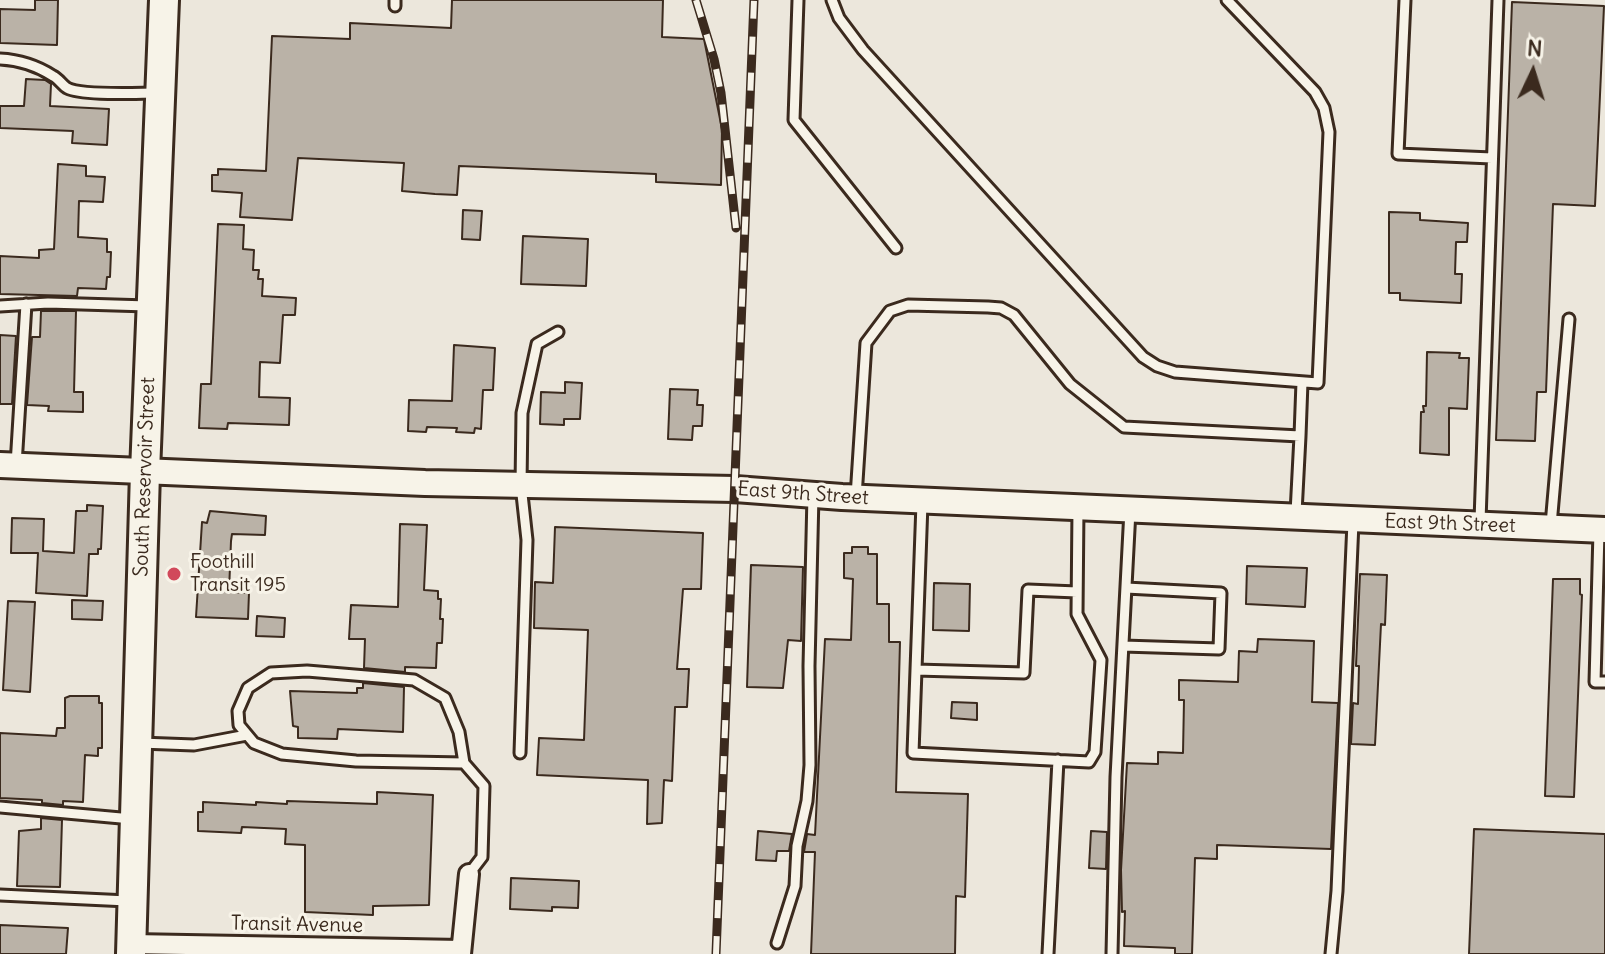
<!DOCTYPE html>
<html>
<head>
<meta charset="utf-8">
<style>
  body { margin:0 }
  #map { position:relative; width:1605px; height:954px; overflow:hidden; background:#ece7dc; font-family:Delius,sans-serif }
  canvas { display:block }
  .north { position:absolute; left:1493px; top:32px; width:80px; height:80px; -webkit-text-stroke:6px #f7f3e8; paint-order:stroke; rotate:4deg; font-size:22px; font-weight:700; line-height:32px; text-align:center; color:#3b2a1e }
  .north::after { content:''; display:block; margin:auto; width:28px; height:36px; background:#3b2a1e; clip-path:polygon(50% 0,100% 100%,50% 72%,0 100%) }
</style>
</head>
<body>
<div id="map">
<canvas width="1605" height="954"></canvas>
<div class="north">N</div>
</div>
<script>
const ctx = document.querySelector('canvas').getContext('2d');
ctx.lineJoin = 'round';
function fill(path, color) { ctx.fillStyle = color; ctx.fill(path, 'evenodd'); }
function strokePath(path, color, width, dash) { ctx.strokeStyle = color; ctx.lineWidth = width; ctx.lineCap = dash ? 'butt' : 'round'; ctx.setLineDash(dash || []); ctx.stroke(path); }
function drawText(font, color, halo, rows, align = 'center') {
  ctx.font = font + ' Delius,sans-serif'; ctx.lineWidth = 6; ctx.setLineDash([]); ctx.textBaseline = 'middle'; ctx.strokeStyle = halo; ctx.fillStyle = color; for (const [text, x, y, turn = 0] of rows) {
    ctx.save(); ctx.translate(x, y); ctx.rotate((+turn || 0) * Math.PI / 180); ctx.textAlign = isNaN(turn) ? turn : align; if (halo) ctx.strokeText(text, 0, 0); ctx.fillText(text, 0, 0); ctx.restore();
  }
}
const building = new Path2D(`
  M35,0H58L57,45L0,43V9L35,10Z
  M452,0H663L662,37L704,39L722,129L721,185L656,182V174L459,166L457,195L435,194L402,191L404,163L298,158L292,220L240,217L242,193L212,191V175H218V169L266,171L272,36L350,39V23L451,28Z
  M1512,2L1604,6L1595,206L1553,204L1546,392H1537L1535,441L1496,440Z
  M26,79L45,80L51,84L50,106L109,109L107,145L72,143L73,131L0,128V106H24Z
  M58,164L86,166V176L105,177L103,202L79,201L78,237L107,239V252H111L110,277H107L106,289L78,288L77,296L0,294V256L39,258V250L54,249Z
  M463,210L482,211L480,240L462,239Z
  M1389,212L1420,213V220L1468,223L1467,242H1456L1455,274H1462L1461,303L1400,300V293H1389Z
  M218,224L244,225L243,249L254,250L253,270H259L258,279H263L262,296L296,298L295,315H283L280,363L260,362L259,397L290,398L289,425L228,423L227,429L199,428L201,384H211Z
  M523,236L588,239L586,286L521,284Z
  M41,311H76L74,392H83V412L48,411L49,406L27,405L32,337H40Z
  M0,335L16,336L12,404H0Z
  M454,345L495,348L493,390H483L481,429L475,428L474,433L456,432L457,428L427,427L426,432L408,431L409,400L452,401Z
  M1427,352L1460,353L1459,358H1469L1467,409L1449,408V455L1420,453L1421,412H1424L1423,406H1426Z
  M565,382L582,383L580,419H564V425L540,424L541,392L565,393Z
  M670,389L698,390L697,405H703L702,426H693L692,440L668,439Z
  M87,505L103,506L101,549H98V554H89L87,596L36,593L38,553H11L12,518L44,519L43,551L74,553L76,511H87Z
  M210,511L266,516L265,535L232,534L231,541L229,592L249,593L248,619L196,617L202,522L207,523Z
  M400,524L427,525L424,590L438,591V599H441L440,619H443L442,643H437L436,668L405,667V672L364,668L365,639H349L351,605L398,607Z
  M555,527L703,533L701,589H683L677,669H689L687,707H675L672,781L664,780L662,823L647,824L648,780L537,775L539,738L584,740L588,630L534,628L535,582L553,583Z
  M852,547H868V554H877V604H889V642H900L896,792L968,794L965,897L956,896L955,954H811L815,852H804L807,834L815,835L825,639L851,640L853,579L844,578V553H852Z
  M751,565L803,567L801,641L788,640L783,688L747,687Z
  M1247,566L1307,568L1305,607L1246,604Z
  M1360,574L1387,575L1385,625L1381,624L1375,745L1351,744L1353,703L1358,704L1359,666H1356Z
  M1553,579H1580V594L1582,595L1574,797L1545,796Z
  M934,583L970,584L969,631L933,630Z
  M72,600L103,601L102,620L72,619Z
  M8,601L35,602L30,692L3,690Z
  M257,616L285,618L284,637L256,636Z
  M1258,639L1314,641L1312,702L1338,703L1331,849L1217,845V859L1195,858L1192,954H1175V948L1124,946L1125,911L1122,912L1121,870L1127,763L1158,764V752L1183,753L1184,700H1179V680L1238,682L1239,651L1257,652Z
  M363,683L404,687L403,732L338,729L337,739L298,738V727L293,726L290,691L357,693V688H363Z
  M70,696H99V703H102V748H98V756L85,755L83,802L63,801V805L42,803V800L0,798V733L56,736L57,728H65V698Z
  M952,702L977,703V720L951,718Z
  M377,792L433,795L429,905L373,906V915L305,912V845L285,844L286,829L242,827L241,833L198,831V812H203V802L256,805V802L287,804V801L377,804Z
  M41,818L62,820L60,887L17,886L19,831L41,829Z
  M1474,829L1605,834V954H1469Z
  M758,831L792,834L789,851H777L776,861L756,860Z
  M1091,831L1107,832L1106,869L1089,868Z
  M511,878L579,881L578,908L552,907V911L510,909Z
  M0,925L68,928L66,954H0Z`);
const lane = new Path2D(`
  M798,0L794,120L896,248
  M832,0L839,18L863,50L1143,357L1157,366L1175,372L1318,383L1329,132L1324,108L1315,92L1227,0
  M1405,0L1398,154L1492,158
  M395,6V0
  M0,59C20,60 36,65 53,76C59,79 62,85 67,88C82,96 137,93 156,93
  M0,306L48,303L148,306
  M1300,436L1302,382
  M16,465L26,304
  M856,497L866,343L890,311L908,305L988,307L1001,308L1014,315L1070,384L1124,427L1300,436L1296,513
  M922,503L913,753L1089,762L1095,752L1101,660L1077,614L1078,508
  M1480,521L1498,0
  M1551,525L1569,319
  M1599,531L1595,682H1605
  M1123,646L1219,649L1221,593L1126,588
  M916,670L1024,673L1028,590L1077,592
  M140,743L194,745L247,735
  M520,753L527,540L521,485L522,413L537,344L558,332
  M464,763L356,761L282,754L254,743L239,725L238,711L248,688L271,673L307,671L414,680L445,698L459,732L464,763L484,786L482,857L469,874
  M0,807L132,819
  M0,895L128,901
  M777,943L795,886L797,846L807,801L810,765L809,666L813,495
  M1048,954L1058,760
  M1112,954L1116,777L1130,510
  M1331,954L1337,891L1353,522`);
const street = new Path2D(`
  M132,944L461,950
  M461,954L469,874`);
const secondary = new Path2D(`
  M0,465L425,483L735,489L842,497L1605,530`);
const primary = new Path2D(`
  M131,954L145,472L164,0`);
const rail = new Path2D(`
  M696,0L714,59L721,93L736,228
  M716,954L754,0`);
const markers = [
  [174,574,8,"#d1495b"]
];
const streetNames = [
  ["South Reservoir Street",145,477,-88],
  ["East 9th Street",803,494,4],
  ["East 9th Street",1450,524,2],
  ["Transit Avenue",297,925,1]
];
const poiNames = [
  ["Foothill",190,562],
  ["Transit 195",190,585]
];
fill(building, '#bab2a7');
strokePath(building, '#3b2a1e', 2);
strokePath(lane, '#3b2a1e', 15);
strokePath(street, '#3b2a1e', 24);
strokePath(secondary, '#3b2a1e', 30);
strokePath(primary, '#3b2a1e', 34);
strokePath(lane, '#f7f3e8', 9);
strokePath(street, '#f7f3e8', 18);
strokePath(secondary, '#f7f3e8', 24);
strokePath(primary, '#f7f3e8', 28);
strokePath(rail, '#3b2a1e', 9);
strokePath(rail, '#f7f3e8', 6, [18]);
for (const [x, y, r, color] of markers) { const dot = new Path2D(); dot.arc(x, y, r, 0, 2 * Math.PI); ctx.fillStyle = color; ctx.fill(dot); strokePath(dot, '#f7f3e8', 3); }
drawText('20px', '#3b2a1e', '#f7f3e8', streetNames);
drawText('20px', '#3b2a1e', '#f7f3e8', poiNames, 'left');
</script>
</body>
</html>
